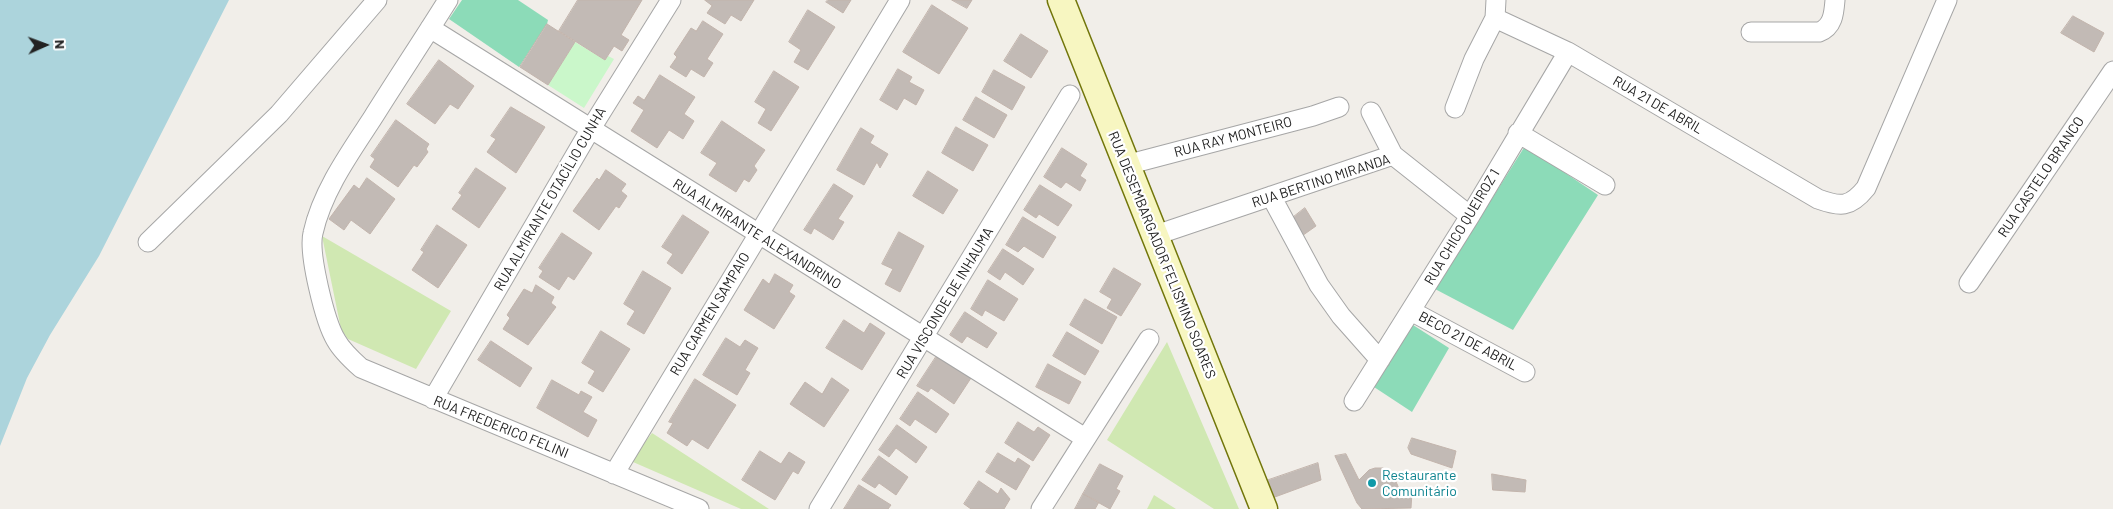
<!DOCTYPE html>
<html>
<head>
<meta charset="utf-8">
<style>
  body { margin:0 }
  #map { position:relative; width:2113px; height:509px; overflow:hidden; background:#f1eee9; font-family:Barlow,sans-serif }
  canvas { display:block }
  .north { position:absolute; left:20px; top:20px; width:50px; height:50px; -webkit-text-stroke:4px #fff; paint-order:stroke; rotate:88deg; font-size:14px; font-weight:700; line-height:20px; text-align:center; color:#222 }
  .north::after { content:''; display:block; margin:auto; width:18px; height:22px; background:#222; clip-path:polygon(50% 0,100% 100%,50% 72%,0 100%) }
</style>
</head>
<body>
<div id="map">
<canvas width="2113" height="509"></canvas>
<div class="north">N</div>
</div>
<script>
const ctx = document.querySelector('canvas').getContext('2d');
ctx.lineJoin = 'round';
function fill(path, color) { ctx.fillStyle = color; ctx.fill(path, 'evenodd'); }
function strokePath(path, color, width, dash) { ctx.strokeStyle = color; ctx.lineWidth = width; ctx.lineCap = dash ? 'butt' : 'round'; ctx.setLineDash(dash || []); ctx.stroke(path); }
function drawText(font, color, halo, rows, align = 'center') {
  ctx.font = font + ' Barlow,sans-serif'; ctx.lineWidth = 4.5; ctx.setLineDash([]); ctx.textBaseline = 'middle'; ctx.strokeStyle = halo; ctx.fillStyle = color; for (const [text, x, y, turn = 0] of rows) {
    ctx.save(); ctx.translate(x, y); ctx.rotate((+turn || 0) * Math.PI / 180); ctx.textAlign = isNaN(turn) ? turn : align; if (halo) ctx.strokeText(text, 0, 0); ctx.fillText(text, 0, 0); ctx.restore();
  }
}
const grass = new Path2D(`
  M322,236L451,311L416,369L348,339L341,329Z
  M1167,342L1239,509H1214L1107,440Z
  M652,433L769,509H741L633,462L632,459Z
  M1154,495L1176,509H1147Z`);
const park = new Path2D(`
  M575,42L605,60L608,56L614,59L584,108L548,85Z`);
const pitch = new Path2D(`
  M462,0H518L548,20L547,24L519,67L449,19Z
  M1525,146L1598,195L1513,330L1435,289Z
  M1413,325L1449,348L1412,412L1374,387Z`);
const water = new Path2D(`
  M0,0H229L99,256L50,335L27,378L0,446Z`);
const building = new Path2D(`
  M578,0H642L621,35L629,40L622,51L614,46L605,60L559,31Z
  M705,0H754L741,21L731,15L725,24L707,13L712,6Z
  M828,0H851L843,13L826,2Z
  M952,0H972L967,8Z
  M932,5L968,28L939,74L903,52Z
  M808,10L835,27L808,70L794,62L801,50L789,42Z
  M2073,16L2104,33L2094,52L2061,33Z
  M703,21L723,34L707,59L713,63L704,77L691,69L686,77L670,67L677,57L674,54L691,28L696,31Z
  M547,24L575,42L548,85L520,67Z
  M1021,34L1048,51L1031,78L1004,61Z
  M439,60L474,86L458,109L450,104L435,124L407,104Z
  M898,69L912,77L909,82L924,90L916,105L904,98L897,110L880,100Z
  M994,70L1025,87L1012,110L982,92Z
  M774,71L799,87L771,131L758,123L766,109L755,102Z
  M660,75L695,97L684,114L694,121L683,139L669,130L657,148L631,131L644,110L633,103L638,96L644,100Z
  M976,97L1007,115L994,138L963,120Z
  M511,107L545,127L516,173L487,152L496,139L491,136Z
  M396,120L429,144L426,149L428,152L417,167L414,165L398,187L370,167L375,159L371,156Z
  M722,121L765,150L754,166L757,170L749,182L744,179L736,192L709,175L717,163L701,153Z
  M956,127L988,145L973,171L942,153Z
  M861,128L874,136L870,143L888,154L880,168L877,162L864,185L837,170Z
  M1062,148L1087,164L1080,176L1086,180L1080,191L1066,182L1061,188L1044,177Z
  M476,168L506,188L479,228L452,209L462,195L459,193Z
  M606,170L626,184L621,191L627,196L619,208L616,206L599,230L573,211L597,178L599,180Z
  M928,171L958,190L943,214L913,196Z
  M367,178L395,199L370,234L351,220L344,230L329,219L354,185L359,189Z
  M834,184L853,196L838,219L844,222L833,240L814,228L811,234L804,230Z
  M1040,185L1072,205L1058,226L1039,214L1036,218L1024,210Z
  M1305,208L1316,226L1299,238L1286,223Z
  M683,215L709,232L682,274L667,263L673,254L662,247Z
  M1023,217L1056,237L1043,258L1024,246L1018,252L1006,245Z
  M437,225L467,245L438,288L412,270L424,252L421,250Z
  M899,232L924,246L900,292L885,284L893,269L882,264Z
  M562,233L592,253L574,280L568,276L559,290L539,277L543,271L539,268Z
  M1003,249L1034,269L1023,285L1005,272L1000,280L988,272Z
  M1114,268L1141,284L1121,316L1107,308L1112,299L1100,292Z
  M643,271L671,288L644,334L627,324L635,311L624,304Z
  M775,274L793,285L789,292L795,296L774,329L744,310L763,279L769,284Z
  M988,280L1018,299L1004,321L985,310L982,316L971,309Z
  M536,285L554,297L551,303L556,307L528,345L503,329L510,318L507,315L524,289L532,293Z
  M1085,299L1117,317L1102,344L1070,325Z
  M965,312L997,333L987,348L967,336L962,343L950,335Z
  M844,320L864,333L870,323L885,333L862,370L826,348Z
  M601,331L630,349L603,392L588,383L595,371L582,363Z
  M1067,332L1099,351L1085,375L1053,356Z
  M726,338L740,347L745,340L758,348L745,370L750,373L737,395L703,375Z
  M491,341L532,368L520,387L478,360Z
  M936,357L971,378L954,404L931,388L928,392L917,386Z
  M1048,364L1081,382L1069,404L1036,387Z
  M832,378L849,390L824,427L790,404L805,382L822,394Z
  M695,379L736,405L708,449L692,439L687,446L667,433L673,423L669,422Z
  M552,380L579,395L581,391L592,397L583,412L597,420L588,437L537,408Z
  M918,392L949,414L936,433L915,419L910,426L900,419Z
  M1018,422L1034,432L1038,427L1050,435L1033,461L1005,443Z
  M897,425L927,447L916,463L896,448L889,457L879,450Z
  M1412,438L1456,451L1452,468L1411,454L1408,448Z
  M760,451L781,464L789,452L805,462L798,474L793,471L775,500L742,480Z
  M998,453L1015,463L1018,458L1030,466L1016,490L986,472Z
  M1346,454L1359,480L1369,470L1375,468H1383L1390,472L1394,477L1400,491L1412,492L1411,508L1362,509L1357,503L1335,456Z
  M879,456L908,477L896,495L879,483L875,488L862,480Z
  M1318,463L1321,480L1264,501L1260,483Z
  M1100,464L1123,476L1116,489L1120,491L1110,509L1083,494Z
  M1492,474L1526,480L1525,492L1493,490Z
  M979,481L998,494L1001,488L1010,499L1004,509H971L964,504Z
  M859,485L891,505L888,509H844Z
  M1083,494L1099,502L1095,509H1075Z`);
const street = new Path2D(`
  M448,0C423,40 397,79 372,119C349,154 322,192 313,233C308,253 325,322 336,340C342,351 352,360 361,368L699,509
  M1495,18L1568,52L1818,199C1840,207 1850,208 1866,188L1947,0
  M430,28L1085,438
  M1751,32H1819C1833,27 1834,13 1835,0
  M1455,108L1474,59L1495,18L1496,0
  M1371,112L1393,155L1470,216
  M1518,133L1605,185
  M1126,165L1313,116L1339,107
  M1271,196L1319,285L1341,316L1380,360
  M1156,235L1393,155
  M148,242L279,114L377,0
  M1969,283L2113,71
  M1411,311L1525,372
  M433,399L590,130L671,0
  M1354,401L1470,216L1568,52
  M614,474L900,0
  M819,509L1070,95
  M1041,509L1149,339`);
const secondary = new Path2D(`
  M1061,0L1264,509`);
const markers = [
  [1372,483,5,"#0f9aa8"]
];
const streetNames = [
  ["RUA 21 DE ABRIL",1658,105,30],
  ["RUA RAY MONTEIRO",1233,137,-15],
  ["RUA CASTELO BRANCO",2041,177,-56],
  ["RUA BERTINO MIRANDA",1321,181,-18],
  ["RUA ALMIRANTE OTACÍLIO CUNHA",550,199,-60],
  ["RUA CHICO QUEIROZ 1",1462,227,-59],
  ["RUA ALMIRANTE ALEXANDRINO",757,234,32],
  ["RUA DESEMBARGADOR FELISMINO SOARES",1162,255,68],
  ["RUA VISCONDE DE INHAUMA",945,303,-59],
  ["RUA CARMEN SAMPAIO",710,314,-59],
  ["BECO 21 DE ABRIL",1468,341,28],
  ["RUA FREDERICO FELINI",501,427,22]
];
const cultureNames = [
  ["Restaurante",1382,475],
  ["Comunitário",1382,491]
];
fill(grass, '#d0e8b2');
fill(park, '#caf7ca');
fill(pitch, '#8cdbb8');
fill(water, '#acd4dc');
fill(building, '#c2bab5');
strokePath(building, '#c2b4ac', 1);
strokePath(street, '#a6a6a6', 21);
strokePath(secondary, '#72760b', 29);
strokePath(street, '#fff', 19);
strokePath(secondary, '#f7f6c1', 26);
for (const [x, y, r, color] of markers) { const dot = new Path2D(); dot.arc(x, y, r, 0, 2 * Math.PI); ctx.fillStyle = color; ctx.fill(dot); strokePath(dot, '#fff', 2); }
drawText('14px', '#222', '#fff', streetNames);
drawText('14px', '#0d838f', '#fff', cultureNames, 'left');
</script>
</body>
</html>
